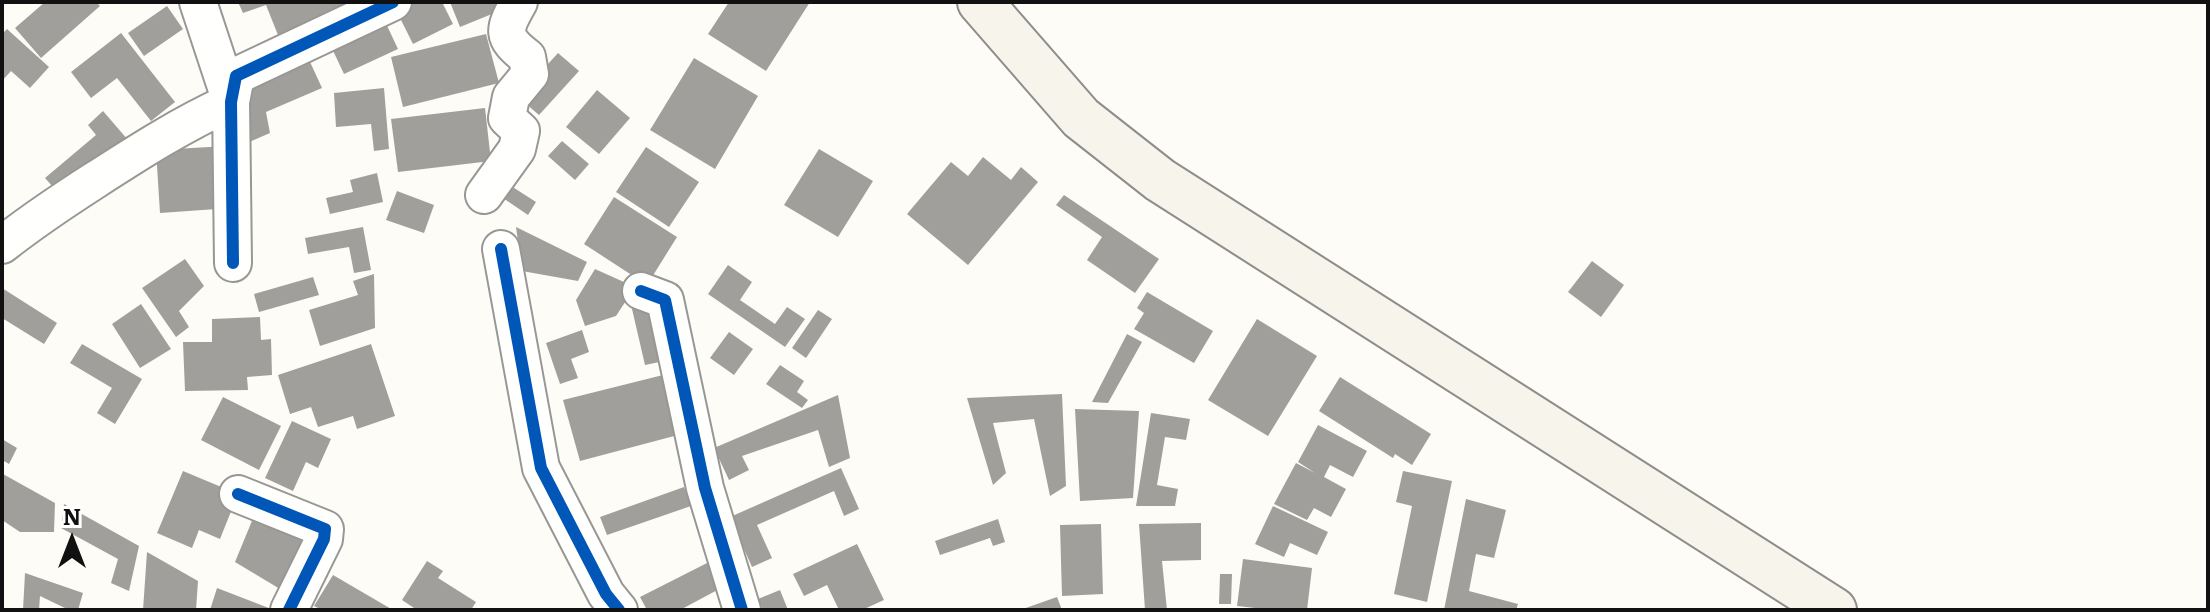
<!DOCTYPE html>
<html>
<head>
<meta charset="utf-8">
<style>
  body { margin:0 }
  #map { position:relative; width:2210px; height:612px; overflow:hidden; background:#fdfcf7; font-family:Literata,serif }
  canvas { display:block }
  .frame { position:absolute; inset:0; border:4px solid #111; pointer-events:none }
  .north { position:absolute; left:32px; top:500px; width:80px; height:80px; -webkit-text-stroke:6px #fff; paint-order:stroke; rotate:0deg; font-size:22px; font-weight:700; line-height:32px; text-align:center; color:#111 }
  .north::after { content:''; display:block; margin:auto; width:28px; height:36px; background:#111; clip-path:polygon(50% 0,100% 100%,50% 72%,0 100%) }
</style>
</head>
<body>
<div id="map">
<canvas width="2210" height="612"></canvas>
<div class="frame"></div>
<div class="north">N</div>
</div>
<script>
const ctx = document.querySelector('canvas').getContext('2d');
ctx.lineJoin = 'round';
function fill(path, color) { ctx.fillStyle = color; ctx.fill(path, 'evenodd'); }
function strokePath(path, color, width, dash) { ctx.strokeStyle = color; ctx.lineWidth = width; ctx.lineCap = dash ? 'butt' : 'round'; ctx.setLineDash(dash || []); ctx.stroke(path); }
const building = new Path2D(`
  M45,2H96L100,6L41,58L15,28Z
  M238,2H351L282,45L266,5L243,13Z
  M403,2H442L453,24L413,44L394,6Z
  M450,2H513L514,5L460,27Z
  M729,2H810L766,71L708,34Z
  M167,6L183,29L144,56L128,33Z
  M382,15L398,49L344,74L328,40Z
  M7,29L49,67L30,88L11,71L2,81V34Z
  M121,33L175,102L151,121L117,78L91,98L71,72Z
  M486,34L499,83L403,107L391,57Z
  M305,51L322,88L266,112L270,133L247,143L237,84Z
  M558,53L579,71L539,115L518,97Z
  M694,58L758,96L715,169L650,130Z
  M384,88L389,149L374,151L371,124L336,127L334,93Z
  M597,90L630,118L599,154L566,127Z
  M485,108L491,161L398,172L391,119Z
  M103,111L128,140L61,196L45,178L96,135L88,125Z
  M562,141L589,164L575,180L548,156Z
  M227,146L231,208L160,213L156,150Z
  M646,147L699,182L669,227L616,192Z
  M819,149L873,181L838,237L784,205Z
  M983,157L1011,180L1021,167L1038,182L968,265L907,214L951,162L968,176Z
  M377,173L383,202L330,214L326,198L353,192L350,180Z
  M508,184L536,202L528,215L500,196Z
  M397,191L434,205L424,233L386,220Z
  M1064,195L1159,259L1135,293L1087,260L1102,237L1056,205Z
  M614,197L677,237L647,285L584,244Z
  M363,227L371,270L354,273L349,247L308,254L305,238Z
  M516,227L587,262L578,281L522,271Z
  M185,259L204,286L179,311L189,327L176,337L142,288Z
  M1592,261L1624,285L1601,317L1568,292Z
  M728,265L752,282L740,300L775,324L787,307L805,319L785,347L708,294Z
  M595,269L635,287L616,316L585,326L576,300Z
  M374,274L375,328L320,346L309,310L358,295L353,281Z
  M313,277L319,295L259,312L254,294Z
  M2,288L57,323L44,344L2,318Z
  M1147,292L1213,331L1194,363L1134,329L1144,313L1137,308Z
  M660,302L674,359L645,365L632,309Z
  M141,304L171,349L140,368L112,324Z
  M818,310L832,319L806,358L792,348Z
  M260,317L261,340L271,339L272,375L247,377L248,390L185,391L183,342H212V319Z
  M1257,319L1317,356L1268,436L1208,400Z
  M582,330L589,352L571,359L578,378L560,384L546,343Z
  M729,332L753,349L734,375L710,358Z
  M1127,334L1142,342L1108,403L1092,402Z
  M82,344L142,379L115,424L97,413L112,388L70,363Z
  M371,344L395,416L357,429L353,416L318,427L311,407L290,414L278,375Z
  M780,365L804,381L797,392L808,400L802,408L766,384Z
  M663,375L678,435L580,461L563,400Z
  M1340,377L1431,434L1412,465L1395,454L1393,458L1319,411Z
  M1062,394L1066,486L1050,496L1034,419L993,423L1006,473L993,485L967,398Z
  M838,395L850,458L829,467L818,430L742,456L749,470L729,480L714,448Z
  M223,397L281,426L259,470L201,440Z
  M1075,409L1139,411L1133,498L1080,501Z
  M1151,413L1190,419L1186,440L1165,437L1157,485L1178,489L1175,506H1136Z
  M292,421L331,439L318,468L306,462L293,491L265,478Z
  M1318,425L1367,451L1353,477L1330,465L1324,477L1346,489L1331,517L1314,508L1307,520L1274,504L1296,463L1315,473L1298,462Z
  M2,439L17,448L9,464L2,460Z
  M841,468L859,509L844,516L834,491L757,525L772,558L752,567L730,517Z
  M183,471L238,494L220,539L199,530L192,548L157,533Z
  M1403,471L1452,481L1427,602L1394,594L1412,506L1396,502Z
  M3,474L55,503L54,532H20L2,520Z
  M684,487L691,506L607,535L600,517Z
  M1466,499L1506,510L1494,558L1476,554L1469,591L1518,604L1516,610H1444Z
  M64,504L139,546L129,591L111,583L118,559L61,528Z
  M1273,506L1328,532L1317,555L1290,543L1284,557L1255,544Z
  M254,516L306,533L280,589L235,562Z
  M998,519L1005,542L993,546L990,538L940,555L935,541Z
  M1201,523V560L1162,561L1167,610H1145L1139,524Z
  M1101,524L1103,594L1062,596L1060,525Z
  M857,544L884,600L862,610H839L827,585L804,596L793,574Z
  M147,552L198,581L196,610H143Z
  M1243,559L1312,568L1307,610H1273L1237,606Z
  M427,561L443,571L438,578L476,602L471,610H417L402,600Z
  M711,561L723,587L680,610H647L640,597Z
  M25,573L83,593L78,610H69L40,596L39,610H23Z
  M1220,574H1232L1231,604H1219Z
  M333,575L393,610H322L314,606Z
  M217,588L274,610H210Z
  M780,590L788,610H763L758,599Z
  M1057,597L1062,610H1020Z`);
const street = new Path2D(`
  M198,2L231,102
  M484,195L517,149L521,131L507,118L511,97L530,74L527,57C501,37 503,30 519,2
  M2,245C31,222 61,202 92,182C137,153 182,124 231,102
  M501,249L541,468L606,594L619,610
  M233,263L231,102L236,76L393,2
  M641,291L665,300L705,488L742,610
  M238,494L325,529L324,539L289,610`);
const secondary = new Path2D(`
  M980,2L1081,118L1160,180L1834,610`);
const cycleway = new Path2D(`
  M501,249L541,468L606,594L619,610
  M233,263L231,102L236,76L393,2
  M641,291L665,300L705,488L742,610
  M238,494L325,529L324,539L289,610`);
fill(building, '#a19f9c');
strokePath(street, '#979795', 40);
strokePath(secondary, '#8e8d8b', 48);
strokePath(street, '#fffffe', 36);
strokePath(secondary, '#f6f4eb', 44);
strokePath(cycleway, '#0057b8', 12);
</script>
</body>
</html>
